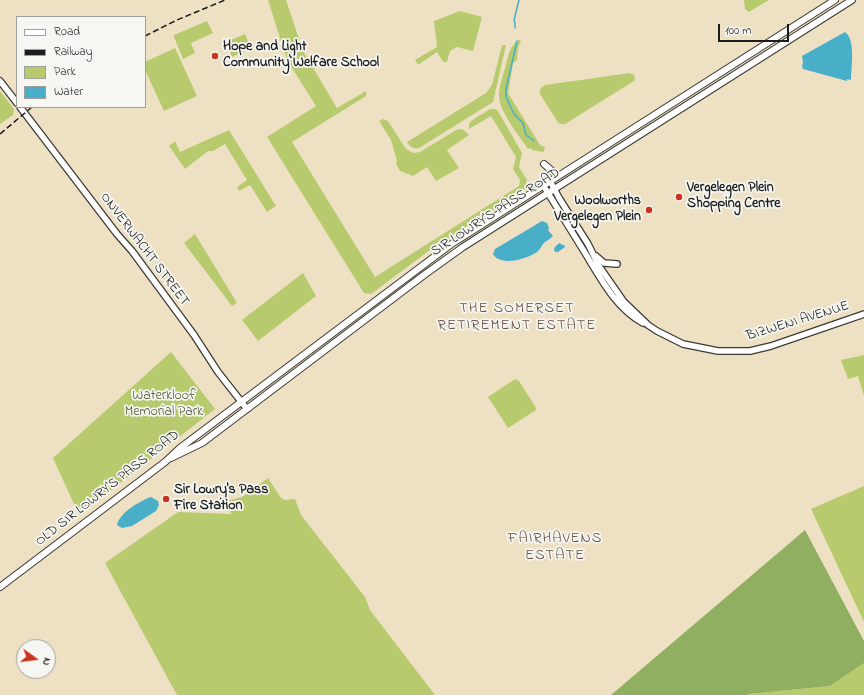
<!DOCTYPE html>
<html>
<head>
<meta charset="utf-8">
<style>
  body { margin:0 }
  #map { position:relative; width:864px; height:695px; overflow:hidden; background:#eee1c3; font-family:"Indie Flower",sans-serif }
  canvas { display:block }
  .legend { position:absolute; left:16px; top:16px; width:130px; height:92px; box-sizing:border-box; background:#f6f6f2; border:1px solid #9f9f9c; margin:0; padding:5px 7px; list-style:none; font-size:12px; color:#1c1c1c }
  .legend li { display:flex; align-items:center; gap:8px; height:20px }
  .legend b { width:20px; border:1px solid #9f9f9c }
  .north { position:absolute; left:16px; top:639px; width:40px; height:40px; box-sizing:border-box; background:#f6f6f2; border:1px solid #9f9f9c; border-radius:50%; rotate:104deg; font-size:11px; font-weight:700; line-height:16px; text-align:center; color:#1c1c1c }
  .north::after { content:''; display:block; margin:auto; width:14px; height:18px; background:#c8321e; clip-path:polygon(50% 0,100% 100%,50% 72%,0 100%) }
  .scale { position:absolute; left:718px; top:24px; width:71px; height:18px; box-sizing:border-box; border:2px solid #1c1c1c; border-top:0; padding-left:5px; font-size:12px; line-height:14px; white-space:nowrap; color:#1c1c1c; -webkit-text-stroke:3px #f6f6f2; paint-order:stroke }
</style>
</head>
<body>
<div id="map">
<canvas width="864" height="695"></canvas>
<ul class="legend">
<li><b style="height:5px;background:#fff"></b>Road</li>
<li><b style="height:5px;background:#1c1c1c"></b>Railway</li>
<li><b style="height:11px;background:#b7cb6e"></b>Park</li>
<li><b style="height:11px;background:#49afc8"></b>Water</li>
</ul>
<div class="north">N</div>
<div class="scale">100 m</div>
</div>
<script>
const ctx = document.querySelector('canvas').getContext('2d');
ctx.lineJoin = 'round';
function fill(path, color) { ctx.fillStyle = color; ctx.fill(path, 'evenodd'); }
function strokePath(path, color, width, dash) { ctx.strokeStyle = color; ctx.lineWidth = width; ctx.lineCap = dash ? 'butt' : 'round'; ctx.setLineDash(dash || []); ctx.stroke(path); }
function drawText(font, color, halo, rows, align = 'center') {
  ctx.font = font + ' "Indie Flower",sans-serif'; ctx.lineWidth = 3.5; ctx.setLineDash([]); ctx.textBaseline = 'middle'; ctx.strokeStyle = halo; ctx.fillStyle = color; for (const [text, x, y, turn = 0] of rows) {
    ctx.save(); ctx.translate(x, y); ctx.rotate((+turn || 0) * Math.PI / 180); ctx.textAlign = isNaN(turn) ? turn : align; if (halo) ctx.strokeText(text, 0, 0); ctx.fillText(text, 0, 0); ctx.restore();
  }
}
const green = new Path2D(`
  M268,0H286L303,51L337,108L366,91V96L292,142L375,277L519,186L520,180L513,169L516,157L491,116L469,129V124L471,121L490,109H495L498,111L522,153L519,167L527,180L524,190L430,250L371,294L364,293L267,137L316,106L287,60Z
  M744,0H769L749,12L745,9Z
  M460,11L482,17L473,51L457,47L450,51L447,62H443L437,52L418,65L415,60L437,47L434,21Z
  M207,21L213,33L191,43L195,53L183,59L174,37V35Z
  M245,34L251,48L232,57L226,42Z
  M521,39L520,43L518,48L517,60L513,63L508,93L540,145L545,147L544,152L532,150L531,148L528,149C519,135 499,112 499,95C499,85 504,74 506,64C509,54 510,44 521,39Z
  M502,45H506L493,102L419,148C413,149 410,147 407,142L486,93L492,85Z
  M175,48L197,96L164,111L145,70V62Z
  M630,73L634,75L635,78L634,81L565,124H560L557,121L540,94V89L545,85Z
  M0,91L14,109L13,115L0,124Z
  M383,119L388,121L406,149L413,153L420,152L458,129L464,130L469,135L447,150L459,168L436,181L427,167L413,176L400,171L396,164L397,161L391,140L379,121Z
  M229,130L276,206L267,212L250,185L239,191L237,187L247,180L225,144L213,151H208L185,169L169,146L175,141L180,152Z
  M195,234L237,303L232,306L184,243Z
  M303,273L316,296L258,341L242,320Z
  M171,352L215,409L79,515L53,458Z
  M864,355V396L858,376L848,379L841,360Z
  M515,379L519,381L535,406L536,410L508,428L488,397Z
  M268,478L281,498L285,500L295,499L301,515L365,597L370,610L435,695H177L105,563L178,512L232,514L223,502L242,497Z
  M864,486V622L811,509Z
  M864,663V695H748L749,694L830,686Z`);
const forest = new Path2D(`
  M805,530L864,641V663L830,686L749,694L748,695H611Z`);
const water = new Path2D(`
  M845,32C856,40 851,67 851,80L847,79V81L803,69L802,66L803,62L802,56Z
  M542,221L547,223L549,228L548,230L553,236C550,239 548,240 545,242C542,244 541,249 537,252C527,259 500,267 493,254L495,249Z
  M559,243L565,246V247L558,252H555L554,249L555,247Z
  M151,497L158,501L159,505L156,511L132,526L122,528L117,525C120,512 140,501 151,497Z`);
const stream = new Path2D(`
  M515,28V23L514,20L519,0
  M517,41L506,89V97L514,114L523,123L526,135L534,141`);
const tertiary = new Path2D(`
  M0,81L17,103
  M20,107L117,234L132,251L194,335L218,372L247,409
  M550,181L559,198L588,244L599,266L624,302L648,325L657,331L683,344L718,351H750L771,346L864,314
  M543,185C556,206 569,227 582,248C599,275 614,307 643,323
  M596,256L604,263L617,264`);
const secondary = new Path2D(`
  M544,164L558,176
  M171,458L202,443L424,275L463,247L852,0
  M0,587L165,462L180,448L450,245L835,0`);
const rail = new Path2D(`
  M145,36L177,20L225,0
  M0,134L32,107`);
const markers = [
  [215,56,4,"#c8321e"],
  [679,197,4,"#c8321e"],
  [649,210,4,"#c8321e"],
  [166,499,4,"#c8321e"]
];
const poiNames = [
  ["Hope and Light",223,48],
  ["Community Welfare School",223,64],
  ["Vergelegen Plein",687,189],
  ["Shopping Centre",687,205],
  ["Woolworths",641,202,"right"],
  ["Vergelegen Plein",641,218,"right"],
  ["Sir Lowry's Pass",174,491],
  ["Fire Station",174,507]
];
const streetNames = [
  ["SIR LOWRY'S PASS ROAD",496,213,-33],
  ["ONVERWACHT STREET",144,250,53],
  ["BIZWENI AVENUE",798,322,-17],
  ["OLD SIR LOWRY'S PASS ROAD",108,489,-38]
];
const parkNames = [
  ["Waterkloof",164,397],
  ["Memorial Park",164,413]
];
const neighbourhoodNames = [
  ["THE SOMERSET",517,310],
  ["RETIREMENT ESTATE",517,327],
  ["FAIRHAVENS",555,540],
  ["ESTATE",555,557]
];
fill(green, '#b7cb6e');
fill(forest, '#91af61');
fill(water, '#49afc8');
strokePath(stream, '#49afc8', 1.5);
strokePath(tertiary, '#3c3a35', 8);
strokePath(secondary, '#3c3a35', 8);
strokePath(tertiary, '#fff', 5.5);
strokePath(secondary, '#fff', 6);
strokePath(rail, '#1c1c1c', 1.5, [6, 3]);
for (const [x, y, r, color] of markers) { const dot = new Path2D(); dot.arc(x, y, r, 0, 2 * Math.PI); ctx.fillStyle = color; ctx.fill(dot); strokePath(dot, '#f6f6f2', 1.5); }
drawText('bold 14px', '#1c1c1c', '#f6f6f2', poiNames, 'left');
drawText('14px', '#1c1c1c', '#f6f6f2', streetNames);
drawText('14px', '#525939', '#f6f6f2', parkNames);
ctx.letterSpacing = '1px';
drawText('15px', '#644f40', '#f6f6f2', neighbourhoodNames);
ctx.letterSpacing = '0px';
</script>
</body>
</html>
